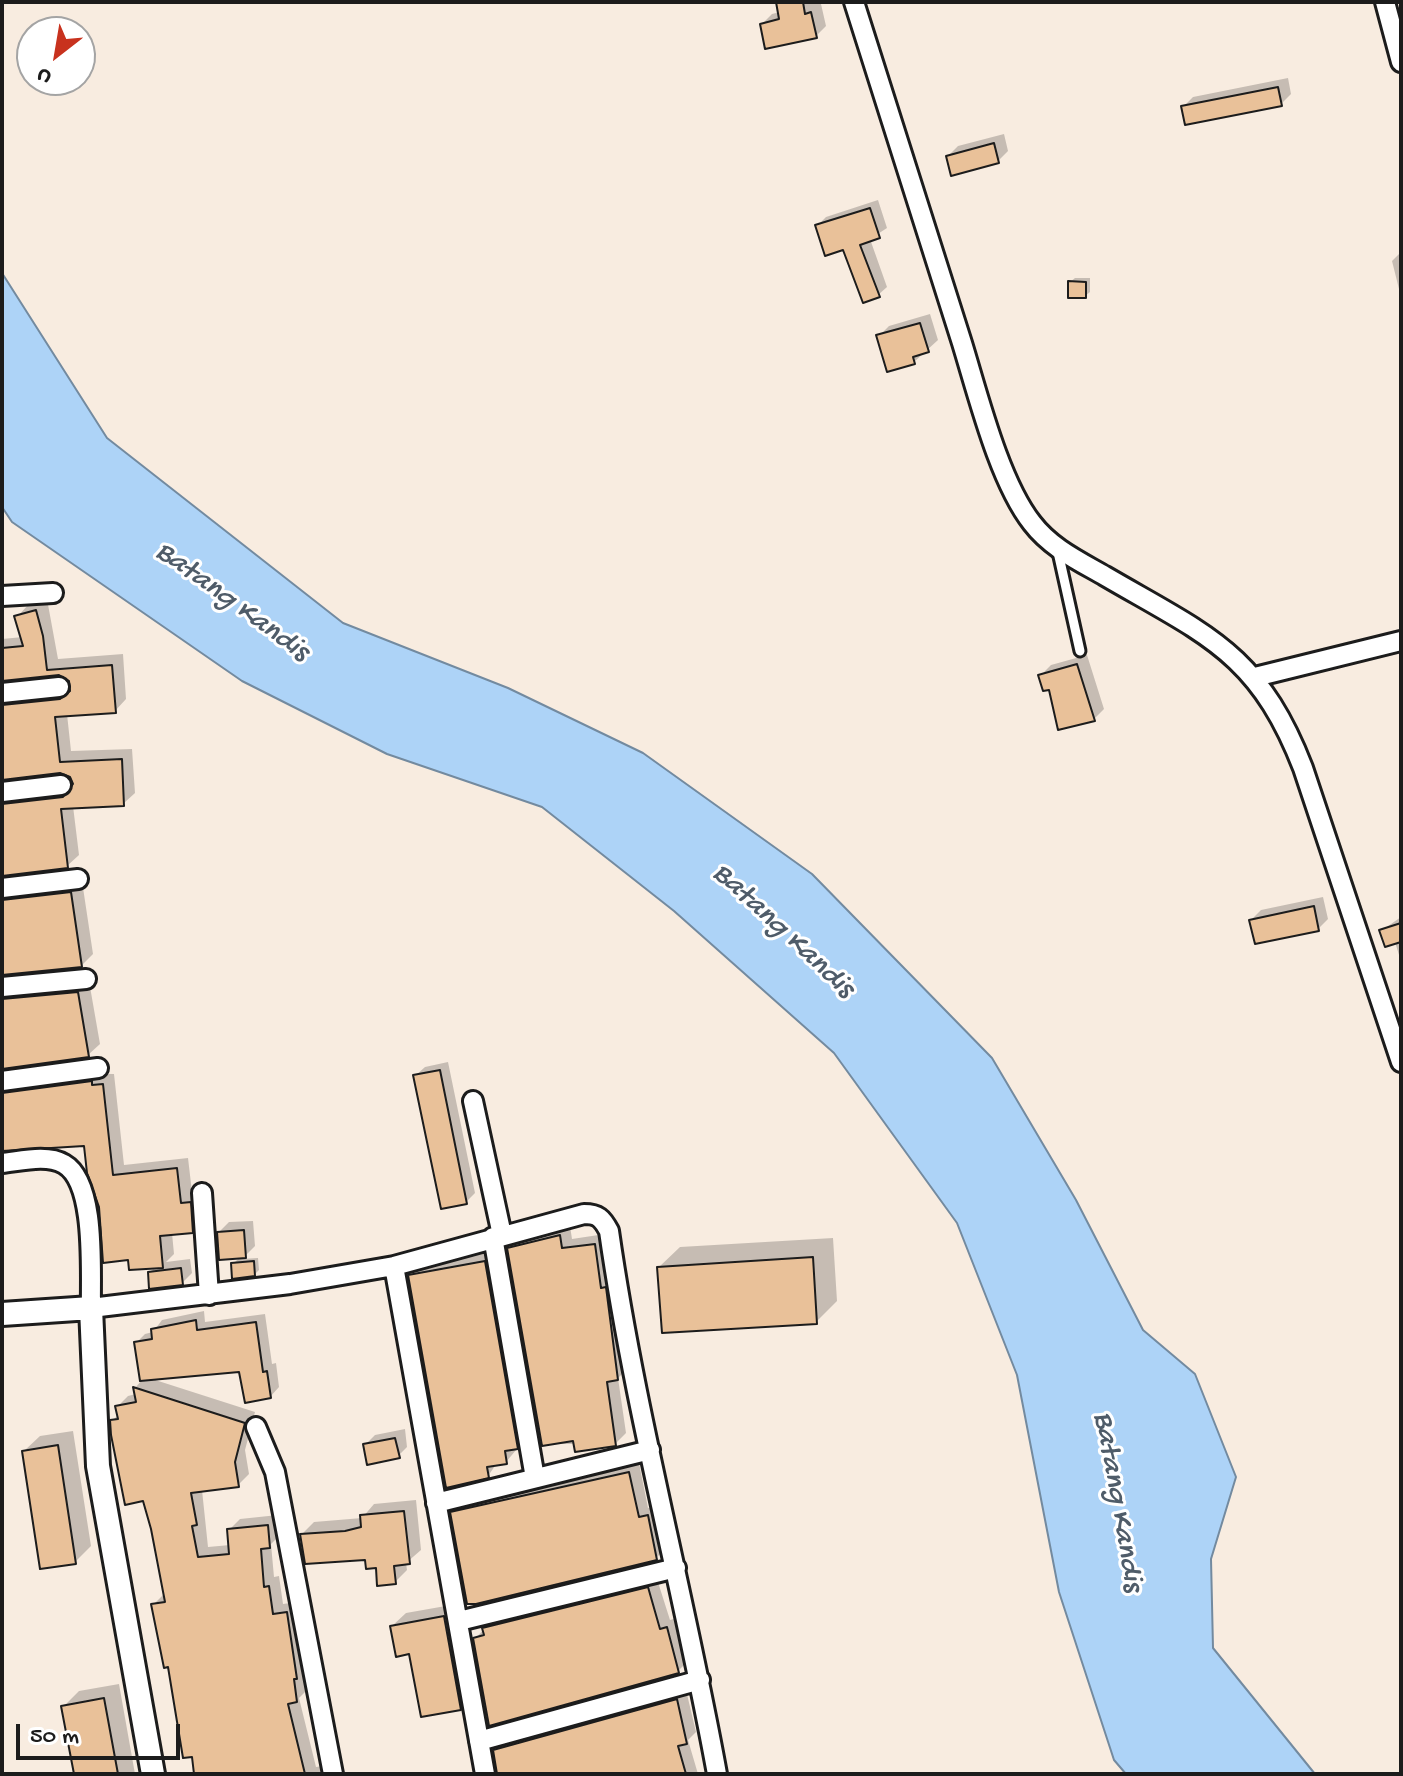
<!DOCTYPE html>
<html>
<head>
<meta charset="utf-8">
<style>
  body { margin:0 }
  #map { position:relative; width:1403px; height:1776px; overflow:hidden; background:#f8ece0; font-family:"Gochi Hand",sans-serif }
  canvas { display:block }
  .frame { position:absolute; inset:0; border:4px solid #1c1c1c; pointer-events:none }
  .north { position:absolute; left:16px; top:16px; width:80px; height:80px; box-sizing:border-box; background:#fff; border:2px solid #a4a4a4; border-radius:50%; rotate:211deg; font-size:22px; font-weight:700; line-height:32px; text-align:center; color:#1c1c1c }
  .north::after { content:''; display:block; margin:auto; width:28px; height:36px; background:#c8321e; clip-path:polygon(50% 0,100% 100%,50% 72%,0 100%) }
  .scale { position:absolute; left:16px; top:1724px; width:164px; height:36px; box-sizing:border-box; border:4px solid #1c1c1c; border-top:0; padding-left:10px; font-size:24px; line-height:28px; white-space:nowrap; color:#1c1c1c; -webkit-text-stroke:6px #fff; paint-order:stroke }
</style>
</head>
<body>
<div id="map">
<canvas width="1403" height="1776"></canvas>
<div class="frame"></div>
<div class="north">U</div>
<div class="scale">50 m</div>
</div>
<script>
const ctx = document.querySelector('canvas').getContext('2d');
ctx.lineJoin = 'round';
function fill(path, color) { ctx.fillStyle = color; ctx.fill(path, 'evenodd'); }
function strokePath(path, color, width, dash) { ctx.strokeStyle = color; ctx.lineWidth = width; ctx.lineCap = dash ? 'butt' : 'round'; ctx.setLineDash(dash || []); ctx.stroke(path); }
function drawText(font, color, halo, rows, align = 'center') {
  ctx.font = font + ' "Gochi Hand",sans-serif'; ctx.lineWidth = 6; ctx.setLineDash([]); ctx.textBaseline = 'middle'; ctx.strokeStyle = halo; ctx.fillStyle = color; for (const [text, x, y, turn = 0] of rows) {
    ctx.save(); ctx.translate(x, y); ctx.rotate((+turn || 0) * Math.PI / 180); ctx.textAlign = isNaN(turn) ? turn : align; if (halo) ctx.strokeText(text, 0, 0); ctx.fillText(text, 0, 0); ctx.restore();
  }
}
const water = new Path2D(`
  M2,273L107,438L343,623L508,688L643,753L812,874L992,1058L1076,1200L1143,1330L1195,1374L1236,1477L1211,1559L1213,1648L1315,1774H1126L1114,1760L1059,1592L1017,1375L957,1223L834,1053L674,911L542,807L387,754L242,681L12,522L2,507Z`);
const shadow = new Path2D(`
  M778,2L821,4L826,26L816,36L762,24L772,14L780,12Z
  M1288,78L1291,94L1281,104L1183,107L1193,97Z
  M1004,134L1008,151L998,161L948,156L958,146Z
  M878,200L887,228L870,239L887,287L878,295L844,248L817,226L826,217Z
  M1401,252V297L1392,261Z
  M1075,278H1090V292L1085,296L1070,282Z
  M930,314L938,340L914,362L879,336L889,326Z
  M47,599L58,659L123,654L126,699L115,711L67,714L71,751L132,749L135,793L123,804L73,806L79,855L67,866L2,874V783L16,793L76,786L72,776L60,771L2,778V684L4,689L16,694L74,688L70,678L58,673L2,679V639L23,637L17,617L28,605Z
  M1087,655L1104,709L1094,719L1050,687L1041,675L1051,665Z
  M2,879L82,881L93,954L82,965L2,973Z
  M1323,897L1328,919L1318,929L1251,920L1261,910Z
  M1401,917V954L1399,955L1395,942L1381,931Z
  M2,978L15,988L89,981L100,1044L88,1055L2,1067Z
  M448,1062L475,1193L466,1202L415,1076L425,1067Z
  M2,1072L114,1074L124,1165L188,1158L192,1192L202,1191L203,1219L192,1231L172,1233L174,1254L166,1262L190,1259L192,1273L182,1283L150,1272L156,1266L130,1258L101,1207L86,1144L2,1149Z
  M253,1221L255,1246L242,1259L258,1258L259,1270L255,1274L233,1264L240,1257L219,1232L229,1222Z
  M570,1226L572,1239L605,1234L628,1368L618,1378L626,1433L615,1444H543L509,1248L520,1238Z
  M833,1238L837,1301L816,1322L659,1267L680,1247Z
  M494,1252L527,1437L506,1462L497,1463L488,1476L410,1275L420,1265Z
  M204,1311L205,1322L265,1314L272,1364L276,1363L279,1387L270,1397L241,1370L149,1378L255,1412L245,1450L249,1474L238,1485L202,1490L208,1547L230,1545L229,1530L240,1519L278,1515L280,1535L271,1544L274,1577L279,1576L283,1604L297,1602L307,1690L299,1698L316,1767L323,1766L324,1774H196L153,1605L165,1593L144,1499L112,1421L119,1414L117,1407L128,1396L136,1394L135,1388L142,1380L136,1343L145,1334L153,1332L162,1320Z
  M405,1429L407,1447L397,1457L365,1445L375,1435Z
  M73,1431L91,1546L75,1562L24,1451L40,1436Z
  M639,1463L648,1508L658,1506L666,1548L656,1558L452,1513L462,1503Z
  M416,1500L421,1550L406,1563L407,1570L395,1582L366,1557L302,1534L314,1522L362,1518L374,1504Z
  M657,1579L670,1620L677,1618L688,1661L678,1671L475,1639L494,1618Z
  M457,1604L474,1694L460,1708L392,1626L406,1613Z
  M119,1684L135,1774H76L64,1706L79,1691Z
  M686,1690L696,1732L688,1740L698,1774H499L495,1750L505,1740Z`);
const building = new Path2D(`
  M776,2H803L805,14L811,12L817,38L765,49L760,24L779,19Z
  M1278,87L1282,106L1185,125L1181,106Z
  M994,143L999,163L951,176L946,156Z
  M870,208L880,238L860,245L880,297L863,303L843,250L825,256L815,225Z
  M1068,281L1086,282V298H1068Z
  M920,323L929,352L913,357L915,364L887,372L876,335Z
  M36,610L43,636L47,670L112,665L116,713L55,717L60,762L122,759L124,806L61,809L68,868L2,876V804L63,797L73,784L70,777L60,773L2,780V705L60,699L70,691L69,681L59,675L2,681V648L23,646L14,616Z
  M1077,664L1095,721L1058,730L1049,690L1043,691L1038,675Z
  M71,892L82,967L2,975V900Z
  M1314,906L1319,931L1255,944L1249,920Z
  M1401,923V942L1385,947L1379,930Z
  M78,992L89,1057L2,1069V999Z
  M440,1070L467,1204L441,1209L413,1075Z
  M92,1081V1085L103,1084L113,1175L177,1168L181,1203L191,1202L193,1233L160,1236L163,1268L129,1270L128,1260L103,1263L99,1207L87,1173L84,1146L2,1151V1093Z
  M244,1230L246,1258L219,1260L217,1232Z
  M560,1235L562,1248L595,1244L601,1288L606,1287L618,1380L607,1382L616,1446L575,1452L573,1441L542,1446L507,1248Z
  M813,1257L817,1324L662,1333L657,1267Z
  M254,1261L255,1276L232,1279L231,1263Z
  M485,1261L518,1449L505,1451L507,1464L487,1467L489,1478L446,1488L408,1275Z
  M181,1268L183,1285L149,1289L148,1272Z
  M196,1320L197,1330L256,1322L263,1372L267,1371L271,1398L245,1403L239,1372L140,1381L134,1342L152,1339L151,1329Z
  M133,1387L245,1423L235,1462L239,1487L191,1493L197,1525L192,1526L198,1557L229,1554L227,1529L268,1525L270,1548L261,1549L264,1587L269,1586L273,1614L287,1612L297,1679H294L297,1702L288,1704L305,1774H194L192,1757L183,1758L168,1667L164,1668L151,1604L165,1602L151,1529L143,1501L125,1505L111,1435L110,1420L118,1419L115,1406L136,1402Z
  M395,1438L400,1458L367,1465L363,1444Z
  M58,1445L76,1564L40,1569L22,1451Z
  M629,1472L639,1517L648,1515L657,1560L476,1604H467L450,1512Z
  M404,1511L410,1564L394,1566L396,1584L377,1586L376,1568L366,1569L365,1560L305,1564L300,1534L345,1531L361,1527L360,1515Z
  M648,1587L660,1629L667,1627L679,1673L489,1726L473,1638L484,1635L482,1628Z
  M444,1616L461,1710L421,1717L409,1654L396,1657L390,1626Z
  M104,1698L118,1774H74L61,1706Z
  M677,1699L687,1744L678,1746L686,1774H497L493,1750Z`);
const service = new Path2D(`
  M1058,552L1080,651`);
const minor = new Path2D(`
  M854,2C890,116 926,229 962,343C978,395 999,481 1032,523C1051,548 1079,561 1105,576C1206,635 1258,652 1303,768L1401,1062
  M1385,2L1401,62
  M2,596L53,593
  M1255,677L1401,641
  M2,693L59,687
  M2,792L61,785
  M2,888L78,879
  M2,987L86,979
  M2,1081L98,1068
  M473,1101L502,1235
  M2,1163C21,1161 47,1154 64,1164C97,1183 90,1274 91,1308L290,1284L394,1266L584,1214C598,1214 602,1218 609,1231C635,1413 684,1592 717,1774
  M202,1193L209,1295
  M493,1237L535,1478
  M394,1266L485,1774
  M256,1427L275,1472L333,1774
  M436,1503L650,1450
  M459,1621L676,1568
  M479,1741L700,1680`);
const tertiary = new Path2D(`
  M2,1314L91,1308L98,1466L153,1774`);
const waterNames = [
  ["Batang Kandis",231,603,36],
  ["Batang Kandis",782,932,43],
  ["Batang Kandis",1116,1502,80]
];
fill(water, '#add3f7');
strokePath(water, '#738a9f', 2);
fill(shadow, '#0003');
fill(building, '#e9c199');
strokePath(building, '#1c1c1c', 2);
strokePath(service, '#1c1c1c', 15);
strokePath(minor, '#1c1c1c', 24);
strokePath(tertiary, '#1c1c1c', 28);
strokePath(service, '#fff', 9);
strokePath(minor, '#fff', 18);
strokePath(tertiary, '#fff', 22);
drawText('italic 30px', '#4f5c69', '#fff', waterNames);
</script>
</body>
</html>
